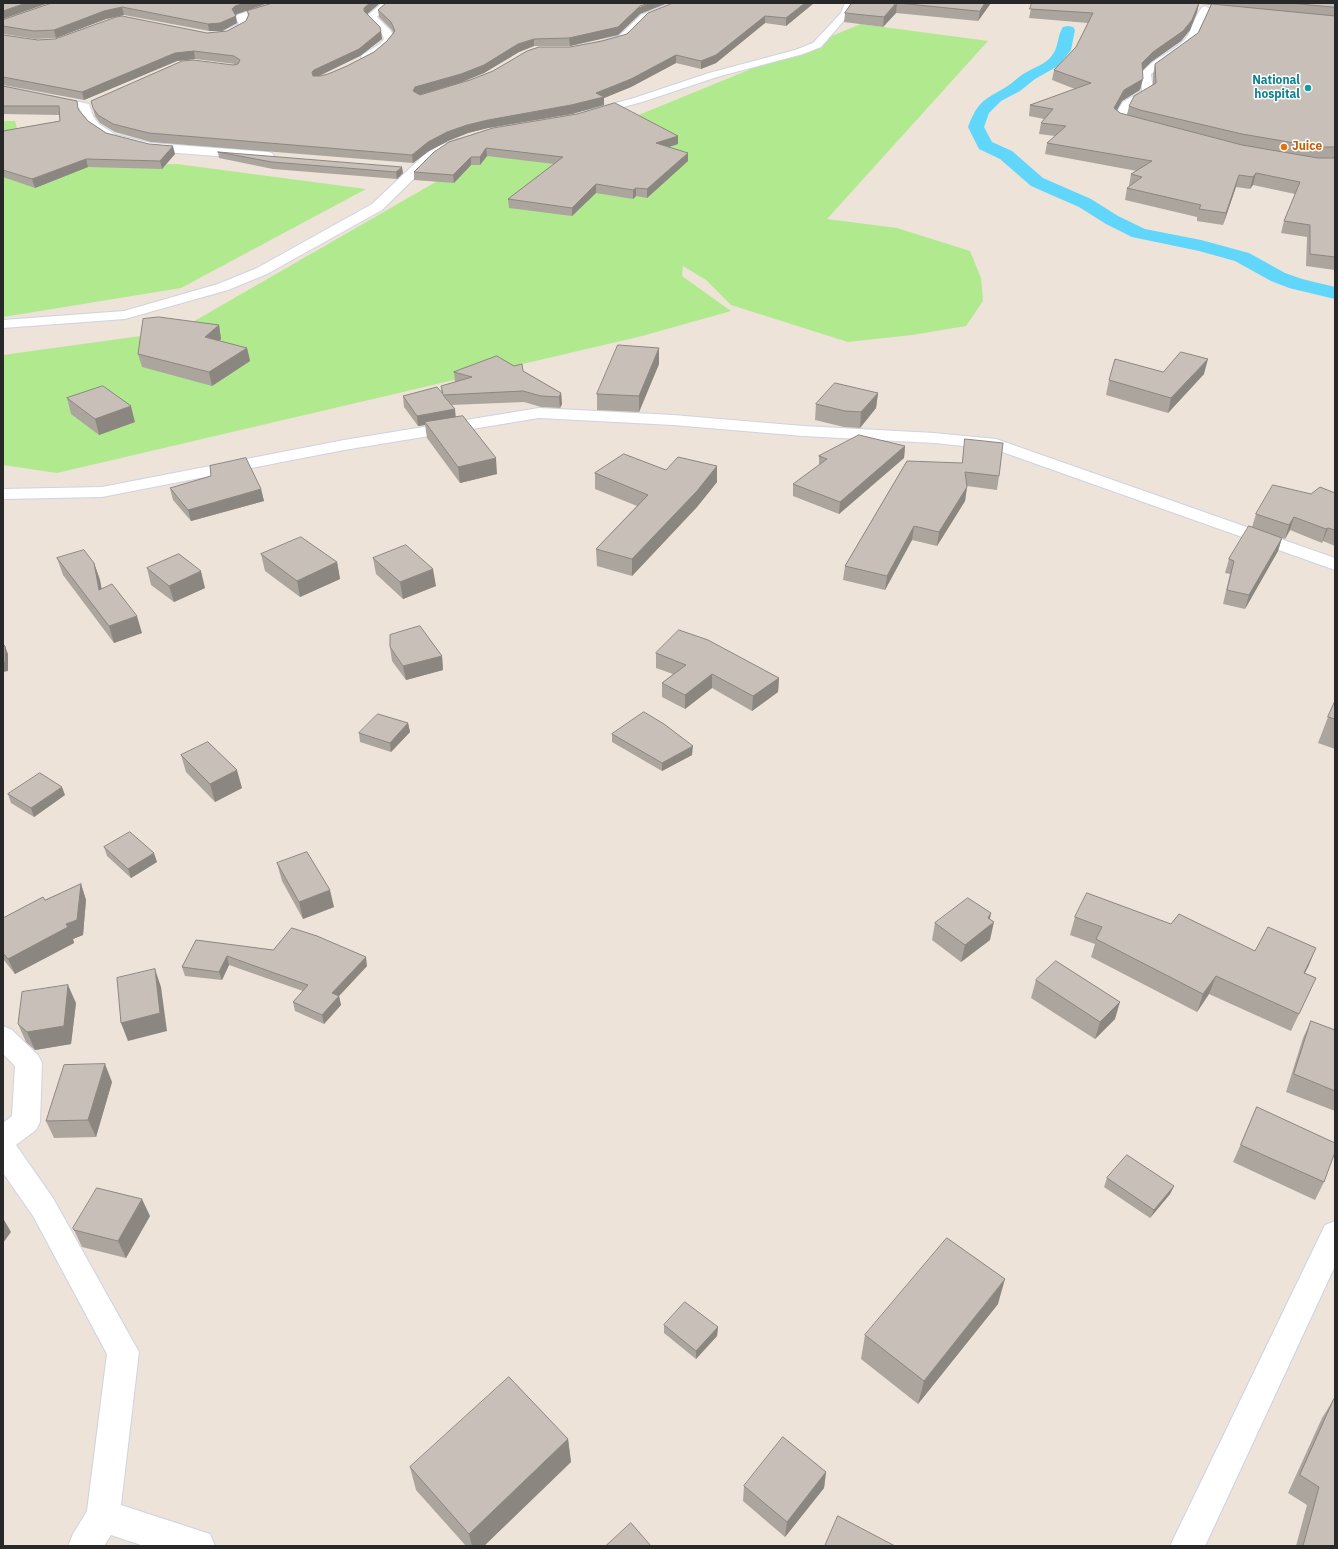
<!DOCTYPE html>
<html>
<head>
<meta charset="utf-8">
<style>
  body { margin:0 }
  #map { position:relative; width:1338px; height:1549px; overflow:hidden; background:#ede3d8; font-family:"IBM Plex Sans",sans-serif }
  canvas { display:block }
  .frame { position:absolute; inset:0; border:4px solid #282828; pointer-events:none }
</style>
</head>
<body>
<div id="map">
<canvas width="1338" height="1549"></canvas>
<div class="frame"></div>
</div>
<script>
const ctx = document.querySelector('canvas').getContext('2d');
ctx.lineJoin = 'round';
function fill(path, color) { ctx.fillStyle = color; ctx.fill(path, 'evenodd'); }
function strokePath(path, color, width, dash) { ctx.strokeStyle = color; ctx.lineWidth = width; ctx.lineCap = dash ? 'butt' : 'round'; ctx.setLineDash(dash || []); ctx.stroke(path); }
function drawText(font, color, halo, rows, align = 'center') {
  ctx.font = font + ' "IBM Plex Sans",sans-serif'; ctx.lineWidth = 3; ctx.setLineDash([]); ctx.textBaseline = 'middle'; ctx.strokeStyle = halo; ctx.fillStyle = color; for (const [text, x, y, turn = 0] of rows) {
    ctx.save(); ctx.translate(x, y); ctx.rotate((+turn || 0) * Math.PI / 180); ctx.textAlign = isNaN(turn) ? turn : align; if (halo) ctx.strokeText(text, 0, 0); ctx.fillText(text, 0, 0); ctx.restore();
  }
}
const green = new Path2D(`
  M861,24L988,41L827,219L897,228L970,251L981,278L983,301L966,326L912,335L848,342L731,305L706,280L683,266L682,276L731,311L642,336L57,473L3,465V355L177,331L500,145L629,119Z
  M3,121H15L27,167L177,164L366,189L181,288L3,317Z`);
const canal = new Path2D(`
  M1068,26L1073,27L1075,30L1071,50L1058,66L1035,79L1020,91L1001,101L989,113L984,127L992,142L1012,151L1043,178L1091,199L1118,216L1145,229L1201,240L1249,253L1285,273L1302,279L1335,287V299L1289,288L1271,281L1235,261L1199,251L1132,237L1106,224L1079,207L1031,186L1000,159L979,149L968,127C979,98 986,100 1009,85C1015,81 1020,75 1027,72C1033,68 1042,65 1048,60C1060,49 1056,38 1063,27Z`);
const minor = new Path2D(`
  M273,3H287L285,5L246,18L249,21L247,27C239,31 223,44 215,35L216,33L222,32L239,24L235,17L237,15Z
  M382,3H393L377,17L391,31L394,39C388,48 374,62 362,59L361,57L362,55L380,44L384,39L382,34L366,17Z
  M672,3H685L683,5L647,19L627,40L599,48L594,45L595,43L619,36L641,15Z
  M845,3H855L848,16L821,47L803,54L717,77L642,102L591,116L585,113L587,111L634,98L709,73L795,50L813,43L841,13Z
  M1205,6L1210,9L1201,29L1194,42L1151,74L1153,92L1131,106L1125,118L1146,125L1148,127L1146,129L1142,130L1118,123L1113,118L1123,102L1142,91L1141,74C1153,57 1174,53 1187,37C1192,30 1197,8 1205,6Z
  M3,86L89,104L93,116L99,124L116,135L151,143L268,152L272,153L274,156L272,159L268,160L151,151L108,140L91,128L81,116L80,108L3,92Z
  M458,139L462,141L464,143L462,145L449,149L434,159L382,210L267,274L228,290L125,319L3,328V320L124,311L218,284L257,268L372,204L426,153L441,145Z
  M539,408L673,415L803,426L934,433L996,439L1335,558V570L994,449L934,443L803,436L673,425L539,418L344,450L102,497L3,499V489L102,487L344,440Z
  M3,1026L12,1030L38,1055L42,1063L40,1122L36,1130L16,1145L53,1198L139,1352L121,1505L210,1534L215,1546H144L111,1535L104,1546H68L73,1534L87,1511L107,1354L33,1216L3,1173V1123L12,1116L15,1066L3,1054Z
  M1335,1221V1266L1205,1546H1170L1325,1225Z`);
const wall = new Path2D(`
  M52,3H268L237,14L235,15L237,23L222,31H209L124,15L106,19L56,38L36,39L3,34V20Z
  M273,3H380L367,14L381,31L382,39L360,56L318,76H320L328,74L347,66L374,52L387,41L393,33L392,30L379,17L378,10L640,14L618,35L570,46H534L519,52L484,73L462,82L419,95H420L470,80L570,47L814,3L786,26L765,23L716,63L701,69L676,63L631,87L604,98V105L572,114L488,128L468,133L448,141L429,151L413,163L151,142L115,132L100,123L95,116L91,101L236,64H235L195,59L177,61L84,100L3,85V35L38,40L207,33L227,31L246,21L248,16L247,11Z
  M852,3H991L978,21L896,13L883,27L844,22L845,13Z
  M1024,3H1335V270L1306,266L1307,237L1281,233L1284,221L1295,194L1253,185L1250,189L1236,187L1223,225L1197,221V217L1125,200L1127,188L1130,186H1129L1131,174L1137,171L1045,154L1047,143L1055,136L1039,134L1041,123L1044,119L1029,116L1030,105L1075,89L1052,80L1054,70L1076,47L1088,23L1029,18L1032,4ZM1199,4L1211,5L1198,33L1155,64L1153,75V84L1129,106L1127,115L1120,113L1117,110L1122,101L1140,90L1142,71L1151,62L1181,41L1190,30L1197,12Z
  M3,86L79,110L88,121L106,133L175,154L162,169L88,167L35,188L3,177V131L60,121L59,115L3,114Z
  M678,136V144L669,147L688,161L647,198L636,196L633,199L596,193L572,216L509,208L508,199L554,164L487,156L480,165H471L454,183L414,180V172L449,142Z
  M218,152L403,173L397,179L273,169L219,158Z
  M219,325L221,339L219,341L247,348L250,361L212,386L142,367L138,354Z
  M659,364L639,412L597,410V394Z
  M523,371L561,393L562,404L560,408L541,407L524,402L451,405L455,409V417L497,474L460,483L427,438L425,425L418,426L404,407L403,396L442,394L441,386L455,382L454,372Z
  M1204,374L1168,413L1106,395L1109,380Z
  M878,393L876,408L860,428L844,427L815,420L816,404Z
  M67,398L135,422L99,435L71,414Z
  M905,446L904,458L839,514L793,496V484L819,466V456Z
  M907,461L999,476L997,490L967,486L965,501L937,546L912,540L885,590L843,580L845,566Z
  M666,470L717,482L697,507L632,576L597,566L596,549L637,506L595,489V473Z
  M170,488L261,489L264,501L191,521L173,500Z
  M1335,493V546L1323,541L1322,543L1290,530L1285,539L1282,538L1278,551L1245,609L1223,604L1230,574L1225,573L1229,559L1252,527L1256,514L1311,494Z
  M261,554L337,562L340,579L300,597L265,571Z
  M57,558L94,563L100,580L101,589L142,633L114,643L63,575Z
  M373,558L436,586L403,599L376,574Z
  M147,568L205,588L174,602L151,585Z
  M390,647L442,656L443,670L406,680L392,661Z
  M656,653L779,678L778,692L752,711L712,688L685,709L662,697V683L673,674L656,668Z
  M1335,701V749L1318,743L1328,717Z
  M408,723L410,732L391,752L360,742L359,733Z
  M612,734L692,755L662,771L612,742Z
  M181,755L242,788L215,802L186,772Z
  M8,794L65,795L34,817L11,803Z
  M104,847L157,862L131,878L107,856Z
  M277,863L334,907L303,919L282,881Z
  M81,884L86,900L83,935L73,939L74,943L15,974L3,959V918Z
  M991,913L990,919V940L961,962L932,940L935,923Z
  M1075,917L1171,924L1255,951L1309,965L1305,973L1316,978L1291,1031L1209,994L1197,1012L1091,957L1095,944L1070,935Z
  M196,940L367,966L339,996L341,1005L324,1024L295,1011L293,1002L303,991L229,965L222,980L185,976L182,967Z
  M1036,980L1115,1019L1095,1039L1031,998Z
  M76,1003L71,1044L35,1050L26,1042L18,1024Z
  M1311,1021L1335,1030V1111L1286,1092L1303,1038Z
  M112,1082L96,1137L54,1138L46,1121Z
  M1257,1107L1324,1182L1315,1200L1233,1162Z
  M1107,1178L1174,1186L1170,1194L1150,1218L1104,1187Z
  M150,1216L126,1258L82,1247L73,1228Z
  M998,1304L918,1404L861,1359L865,1335Z
  M664,1325L718,1327L717,1336L696,1359L664,1333Z
  M1334,1399L1335,1546H1296L1307,1505L1288,1493L1322,1418Z
  M568,1439L571,1462L484,1546H466L416,1490L410,1467Z
  M826,1472L824,1488L785,1537L743,1501L744,1486Z`);
const shadedWall = new Path2D(`
  M26,3H49L3,19V11Z
  M245,3H268L237,14L234,17L232,9L235,6Z
  M370,3H380L365,16V18L364,8Z
  M649,3H668L640,14L618,35L570,46L569,38Z
  M805,3H814L786,26V18Z
  M897,3L896,13L883,27L884,17Z
  M985,3H991L978,21L980,11Z
  M1199,3L1197,12L1190,30L1181,41L1151,62L1140,73L1142,63Z
  M122,7L124,15L106,19L56,38L54,30L104,11Z
  M236,16L237,23L222,31H209L208,24Z
  M765,16V23L716,63L701,69V61Z
  M381,31L382,39L360,56L315,78L314,80L312,72L314,70Z
  M534,39V46L519,52L484,73L462,82L416,96L413,91L415,87L518,44Z
  M194,51L195,59L177,61L84,100L82,92L175,53Z
  M676,55V63L631,87L604,98V105L572,114L488,128L468,133L448,141L429,151L413,163L412,155L428,142L447,132L467,125L596,93Z
  M1143,79L1140,90L1122,101L1112,119L1114,108L1124,90Z
  M678,136V144L656,151V143Z
  M173,146L175,154L162,169L160,161Z
  M486,148L487,156L480,165V157Z
  M688,153V161L647,198V189Z
  M471,157V165L454,183L453,175Z
  M86,159L88,167L35,188L32,179Z
  M402,167L403,173L397,179L396,172Z
  M1256,173L1253,185L1250,189L1253,177Z
  M1239,175L1236,187L1223,225L1226,213Z
  M596,184V193L572,216V208Z
  M636,188V196L633,199V190Z
  M219,325L221,339L208,351L205,337Z
  M247,348L250,361L212,386L209,372Z
  M659,348V364L639,412V396Z
  M1208,359L1204,374L1168,413L1171,398Z
  M561,393L562,404L560,408L559,397Z
  M878,393L876,408L860,428L861,412Z
  M131,406L135,422L99,435L95,419Z
  M455,409L456,420L425,422V425L418,426L417,416Z
  M905,446L904,458L839,514L840,502Z
  M496,458L497,474L460,483L458,467Z
  M717,466V482L697,507L632,576V559Z
  M967,487L965,501L937,546L939,532Z
  M261,489L264,501L191,521L188,510Z
  M1294,517L1290,530L1285,539L1289,525Z
  M914,526L912,540L885,590L887,576Z
  M1328,528L1323,541L1322,543L1326,529Z
  M1282,538L1278,551L1245,609L1249,595Z
  M337,562L340,579L300,597L297,581Z
  M94,563L100,580L105,606L99,590Z
  M433,569L436,586L403,599L400,582Z
  M201,571L205,588L174,602L169,586Z
  M137,616L142,633L114,643L109,626Z
  M5,646L8,654V671L3,672V663Z
  M442,656L443,670L406,680L403,666Z
  M712,674V688L685,709V695Z
  M779,678L778,692L752,711L753,696Z
  M408,723L410,732L391,752L390,743Z
  M693,746L692,755L662,771V763Z
  M237,770L242,788L215,802L210,784Z
  M62,787L65,795L34,817L31,808Z
  M154,853L157,862L131,878L128,869Z
  M81,884L86,900L83,935L73,939L74,943L15,974L8,959L66,924Z
  M330,890L334,907L303,919L299,902Z
  M991,913L988,927L994,922L990,940L961,962L965,945L988,918Z
  M1316,948L1309,965L1296,990L1304,973Z
  M227,956L229,965L222,980L219,972Z
  M366,957L367,966L339,996L341,1005L324,1024L322,1015L332,993Z
  M155,969L161,987L167,1031L128,1041L121,1023Z
  M1216,976L1209,994L1197,1012L1203,994Z
  M68,985L76,1003L71,1044L35,1050L27,1032Z
  M1120,1002L1115,1019L1095,1039L1100,1022Z
  M105,1064L112,1082L96,1137L88,1120Z
  M1174,1186L1170,1194L1150,1218L1154,1210Z
  M142,1199L150,1216L126,1258L118,1241Z
  M3,1218L11,1232L3,1243Z
  M1005,1279L998,1304L918,1404L924,1381Z
  M718,1327L717,1336L696,1359V1351Z
  M568,1439L571,1462L484,1546H472L469,1534Z
  M826,1472L824,1488L785,1537L787,1522Z`);
const building = new Path2D(`
  M3,3H26L3,11Z
  M52,3H245L235,6L232,9L236,16L220,23L208,24L122,7L104,11L54,30L34,31L3,26V20Z
  M273,3H370L364,8V11L380,27L381,31L359,49L314,70L312,72L313,76H320L328,74L347,66L374,52L387,41L395,31L391,22L378,10L386,3H649L640,6L618,27L569,38L534,39L518,44L484,65L461,74L415,87L413,91L420,95L470,80L493,71L527,51L539,47H570L602,41L627,34L648,13L673,3H805L786,18L765,16L716,55L701,61L676,55L631,79L596,93L604,97L571,105L488,120L467,125L447,132L428,142L412,155L149,133L113,124L98,115L93,108L91,101L182,61L193,60L233,65L238,64L240,60L234,56L194,51L175,53L82,92L3,77V35L38,40L55,39L116,17L122,16L207,33L227,31L246,21L249,14L247,11Z
  M852,3H896L884,17L845,13Z
  M899,3H985L980,11Z
  M1032,3H1199L1192,20L1183,31L1153,52L1142,63L1143,79L1124,90L1114,108L1120,113L1242,145L1318,158H1335V257L1310,254V225L1284,221L1300,182L1256,173L1253,177L1239,175L1226,213L1199,209L1201,205L1127,188L1142,177L1131,174L1152,161L1047,143L1066,126L1041,123L1053,109L1030,105L1091,83L1054,70L1076,47L1093,13L1030,9Z
  M1290,3H1335V7Z
  M1212,4L1335,16V147H1318L1242,134L1140,110L1129,106L1134,96L1156,83L1155,64L1198,33Z
  M3,86L77,101L78,109L88,121L106,133L149,144L173,146L160,161L86,159L32,179L3,170V131L60,121L59,106H3Z
  M615,103L678,136L656,143L688,153L647,189L636,188L633,190L596,184L572,208L508,199L563,157L486,148L480,157H471L453,175L414,172L434,152L449,142L493,128L577,114Z
  M218,152L402,167L396,172L272,162Z
  M159,317L219,325L205,337L247,348L209,372L138,354L143,319Z
  M618,345L659,348L639,396L597,394Z
  M1181,352L1208,359L1171,398L1109,380L1115,359L1163,372Z
  M497,356L514,366L522,364L523,371L561,393L559,397L541,396L523,391L443,395L455,409L417,416L403,396L437,387L443,394L441,386L472,377L454,372Z
  M835,383L878,393L861,412L845,411L816,404Z
  M103,386L131,406L95,419L67,398Z
  M463,416L496,458L458,467L425,422Z
  M859,435L905,446L840,502L793,484L827,459L819,456Z
  M965,439L1003,443L999,476L965,472L967,487L939,532L914,526L887,576L845,566L907,461L962,463Z
  M624,454L666,470L678,457L717,466L697,491L632,559L596,549L648,495L595,473Z
  M246,458L261,489L188,510L170,488L211,476L210,466Z
  M1273,485L1311,494L1320,487L1335,493V530L1328,528L1326,529L1294,517L1289,525L1256,514Z
  M1249,526L1282,538L1249,595L1227,590L1234,561L1229,559Z
  M301,537L337,562L297,581L261,554Z
  M406,545L433,569L400,582L373,558Z
  M84,550L94,563L99,590L112,584L137,616L109,626L57,558Z
  M179,554L201,571L169,586L147,568Z
  M420,626L442,656L403,666L390,647V635Z
  M679,630L708,640L779,678L753,696L712,674L685,695L662,683L686,665L656,653Z
  M3,644L5,646V662L3,663Z
  M1335,701V719L1328,717Z
  M644,712L664,724L693,746L662,763L612,734Z
  M378,714L408,723L390,743L359,733Z
  M208,742L237,770L210,784L181,755Z
  M40,773L62,787L31,808L8,794Z
  M130,832L154,853L128,869L104,847Z
  M307,852L330,890L299,902L277,863Z
  M81,884L77,920L66,924L68,927L8,959L3,953V918L43,897L45,900Z
  M1087,893L1171,924L1179,914L1255,951L1268,927L1316,948L1304,973L1316,978L1299,1014L1216,976L1203,994L1096,939L1102,927L1075,917Z
  M968,898L991,913L988,918L994,922L965,945L935,923Z
  M292,928L317,936L366,957L332,993L339,996L322,1015L293,1002L308,985L227,956L219,972L182,967L196,940L273,950Z
  M1056,961L1120,1002L1100,1022L1036,980Z
  M155,969L160,1013L121,1023L117,978Z
  M68,985L64,1026L27,1032L18,1024L22,992Z
  M1311,1021L1335,1030V1091L1294,1074Z
  M105,1064L88,1120L46,1121L64,1065Z
  M1257,1107L1335,1143V1152L1324,1182L1241,1145Z
  M1127,1155L1174,1186L1154,1210L1107,1178Z
  M97,1188L142,1199L118,1241L74,1230L73,1228Z
  M947,1238L1005,1279L924,1381L865,1335Z
  M685,1302L718,1327L696,1351L664,1325Z
  M509,1377L568,1439L469,1534L410,1467Z
  M1334,1399L1335,1400V1546H1303L1319,1487L1300,1475Z
  M783,1437L826,1472L787,1522L744,1486Z
  M838,1516L895,1546H825Z
  M631,1523L651,1546H606Z`);
const markers = [
  [1308,88,4,"#0f9aa8"],
  [1284,147,4,"#e8710a"]
];
const farCulturenames = [
  ["National",1300,81],
  ["hospital",1300,95]
];
const farFoodnames = [
  ["Juice",1292,147]
];
fill(green, '#b1e98f');
fill(canal, '#60d6fa');
strokePath(minor, '#ced2e3', 2);
fill(minor, '#fff');
fill(wall, '#aca59e');
fill(shadedWall, '#8c8681');
fill(building, '#c8c0b8');
strokePath(building, '#8c8681', 1);
for (const [x, y, r, color] of markers) { const dot = new Path2D(); dot.arc(x, y, r, 0, 2 * Math.PI); ctx.fillStyle = color; ctx.fill(dot); strokePath(dot, '#fff', 1.5); }
drawText('bold 12px', '#0d838f', '#fff', farCulturenames, 'right');
drawText('bold 12px', '#c56008', '#fff', farFoodnames, 'left');
</script>
</body>
</html>
